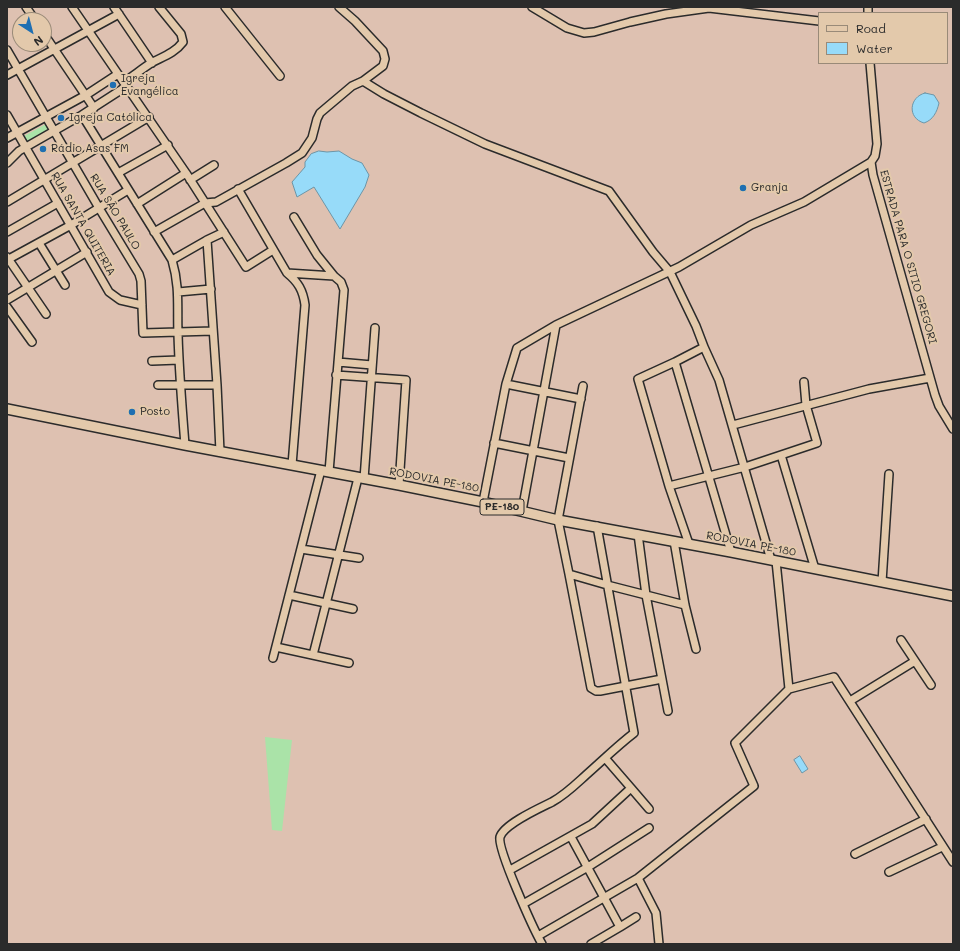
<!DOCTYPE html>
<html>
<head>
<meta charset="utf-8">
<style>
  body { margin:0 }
  #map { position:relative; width:960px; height:951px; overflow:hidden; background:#dec1b1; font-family:Mali,sans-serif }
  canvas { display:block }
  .frame { position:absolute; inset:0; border:8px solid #2b2b2b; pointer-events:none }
  .legend { position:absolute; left:818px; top:12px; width:130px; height:52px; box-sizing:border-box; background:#e3c9ab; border:1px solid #998a78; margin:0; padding:5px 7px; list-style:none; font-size:12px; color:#2b2b2b }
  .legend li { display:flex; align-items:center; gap:8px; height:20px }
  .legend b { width:20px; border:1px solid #998a78 }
  .north { position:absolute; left:12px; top:12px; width:40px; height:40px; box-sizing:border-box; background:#e3c9ab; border:1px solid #998a78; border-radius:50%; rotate:144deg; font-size:11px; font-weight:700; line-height:16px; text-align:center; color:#2b2b2b }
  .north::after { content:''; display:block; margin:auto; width:14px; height:18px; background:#1f6fb2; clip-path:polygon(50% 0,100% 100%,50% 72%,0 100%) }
</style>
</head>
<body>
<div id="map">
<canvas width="960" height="951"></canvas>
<div class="frame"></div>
<ul class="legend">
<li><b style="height:5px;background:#e3c9ab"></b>Road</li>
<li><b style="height:11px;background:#97dbf9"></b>Water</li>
</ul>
<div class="north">N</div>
</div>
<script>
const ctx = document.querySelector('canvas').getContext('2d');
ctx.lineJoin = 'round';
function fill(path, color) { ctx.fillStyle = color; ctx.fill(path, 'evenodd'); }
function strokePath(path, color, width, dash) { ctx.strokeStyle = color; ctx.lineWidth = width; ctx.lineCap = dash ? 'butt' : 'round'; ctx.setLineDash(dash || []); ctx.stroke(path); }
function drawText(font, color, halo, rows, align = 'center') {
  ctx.font = font + ' Mali,sans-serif'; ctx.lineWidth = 4; ctx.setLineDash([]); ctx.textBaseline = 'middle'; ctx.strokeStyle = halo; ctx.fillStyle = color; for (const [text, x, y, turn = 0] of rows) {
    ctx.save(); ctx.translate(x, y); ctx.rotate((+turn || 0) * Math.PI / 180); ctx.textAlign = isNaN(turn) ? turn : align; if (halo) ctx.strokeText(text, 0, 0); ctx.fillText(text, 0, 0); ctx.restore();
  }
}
const green = new Path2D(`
  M46,124L49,130L27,142L24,136Z
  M265,737L292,740L282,831L272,830Z`);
const water = new Path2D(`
  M925,93L934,95L939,103C937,112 933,120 924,123C907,118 909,97 925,93Z
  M319,151L327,152L339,151L352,159L362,163L369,175L365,187L340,229L314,187L297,197L292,182L305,167V162L311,154Z
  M800,756L808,769L802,773L794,760Z`);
const minor = new Path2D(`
  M26,7L35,20
  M72,7L186,173L246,267L273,250
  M114,7L152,63
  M225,7L280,76
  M532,7L567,28L584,33L594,32L630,22L666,14L709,8L819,21
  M868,13V7
  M44,34L94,108
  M7,50L99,208L139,274L141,281L143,333L213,331
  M870,63L877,144L875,156L871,162L873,175L935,395L939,406L953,429
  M7,75L119,14
  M363,81L384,94L421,113L485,144L609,191L653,252L670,272L696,326L704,347L675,362L638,379L669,486L689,544
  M124,82C133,76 142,69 151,63C162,57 175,53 183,42L181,34L159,7
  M7,115L109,292L120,300L142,305
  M82,115L172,260C180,287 177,307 178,334C179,371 182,408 185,445
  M7,138L86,95L118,74
  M7,163L19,151L82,115L127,86
  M118,173L168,145
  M190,180L214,165
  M238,189L287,273L334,276L341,282L344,290L329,472
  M7,202L149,117
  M137,204L186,173
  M294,217L317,255L334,276
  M7,232L58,203
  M154,232L205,203L216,202L286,163L302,153L312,138L317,119L320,113L352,86L363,81L383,66L385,59L383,51L355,21L339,7
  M207,240L217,385L220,452
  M39,243L65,285
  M7,257L46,314
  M7,260L71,225L128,190
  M172,260L207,240L224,232
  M287,273C298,282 303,290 305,305L292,465
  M178,292L211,289
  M7,300L87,252
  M7,307L32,342
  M704,347L719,380L771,560
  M152,361L179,360
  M338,362L372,365
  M675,362L731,552
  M336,375L406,380L399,485
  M506,384L517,348L556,325L679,267L751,225L804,202L871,162
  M158,385H217
  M583,386L558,520L569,574L607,585L685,605
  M733,425L869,389L930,378
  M494,443L569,458
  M781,455L815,569
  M364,479L375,328
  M669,486L745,467L817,443L806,405L804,382
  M483,502L506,384L581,399
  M522,511L556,325
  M638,534L646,595L668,711
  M674,541L685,605L696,649
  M301,549L359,558
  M776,561L789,689
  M569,574L591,688L596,691H600L662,679
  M882,582L889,474
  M289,595L353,609
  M901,640L931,685
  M276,647L349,663
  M313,655L358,478
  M273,658L321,470
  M850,701L915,661
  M631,788L649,809
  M571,837L620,927L591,944
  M855,854L926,819
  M510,870L592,824L631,788L605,758
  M889,872L942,847
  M638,878L656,913L659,944
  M523,904L588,867L649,828
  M620,927L636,917
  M538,936L638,878L754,786L735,743L789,689L834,677L953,862
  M542,944C534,930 497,849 500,837C504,824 540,808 552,802C565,795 575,785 586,775C602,761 617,746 634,733L597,526`);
const major = new Path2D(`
  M7,409L185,445L399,485L483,502L558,520L731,552L953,596`);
const markers = [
  [113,85,4,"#1f6fb2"],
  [61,118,4,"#1f6fb2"],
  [43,149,4,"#1f6fb2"],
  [743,188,4,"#1f6fb2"],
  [132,412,4,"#1f6fb2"]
];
const shields = [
  [502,507,44]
];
const shieldNames = [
  ["PE-180",502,507]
];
const poiNames = [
  ["Igreja",121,79],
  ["Evangélica",121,92],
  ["Igreja Católica",69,118],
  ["Rádio Asas FM",51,149],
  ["Granja",751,188],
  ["Posto",140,412]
];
const streetNames = [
  ["RUA SÃO PAULO",115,212,59],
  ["RUA SANTA QUITERIA",83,224,60],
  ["ESTRADA PARA O SITIO GREGORI",908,257,74],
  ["RODOVIA PE-180",434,480,11],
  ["RODOVIA PE-180",751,544,11]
];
fill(green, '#aae3a8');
fill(water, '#97dbf9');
strokePath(water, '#6c95a7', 1);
strokePath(minor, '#2b2b2b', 10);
strokePath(major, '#2b2b2b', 12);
strokePath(minor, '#e3c9ab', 7);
strokePath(major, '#e3c9ab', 9);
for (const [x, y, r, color] of markers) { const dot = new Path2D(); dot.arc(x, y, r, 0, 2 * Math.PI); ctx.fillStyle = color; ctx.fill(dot); strokePath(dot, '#e3c9ab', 1.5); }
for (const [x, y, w] of shields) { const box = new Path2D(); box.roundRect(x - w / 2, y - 8, w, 16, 3); ctx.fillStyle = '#e3c9ab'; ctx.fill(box); strokePath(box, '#2b2b2b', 1); }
drawText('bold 10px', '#2b2b2b', null, shieldNames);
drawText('11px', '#2b2b2b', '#e3c9ab', poiNames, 'left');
drawText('11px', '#2b2b2b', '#e3c9ab', streetNames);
</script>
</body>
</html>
